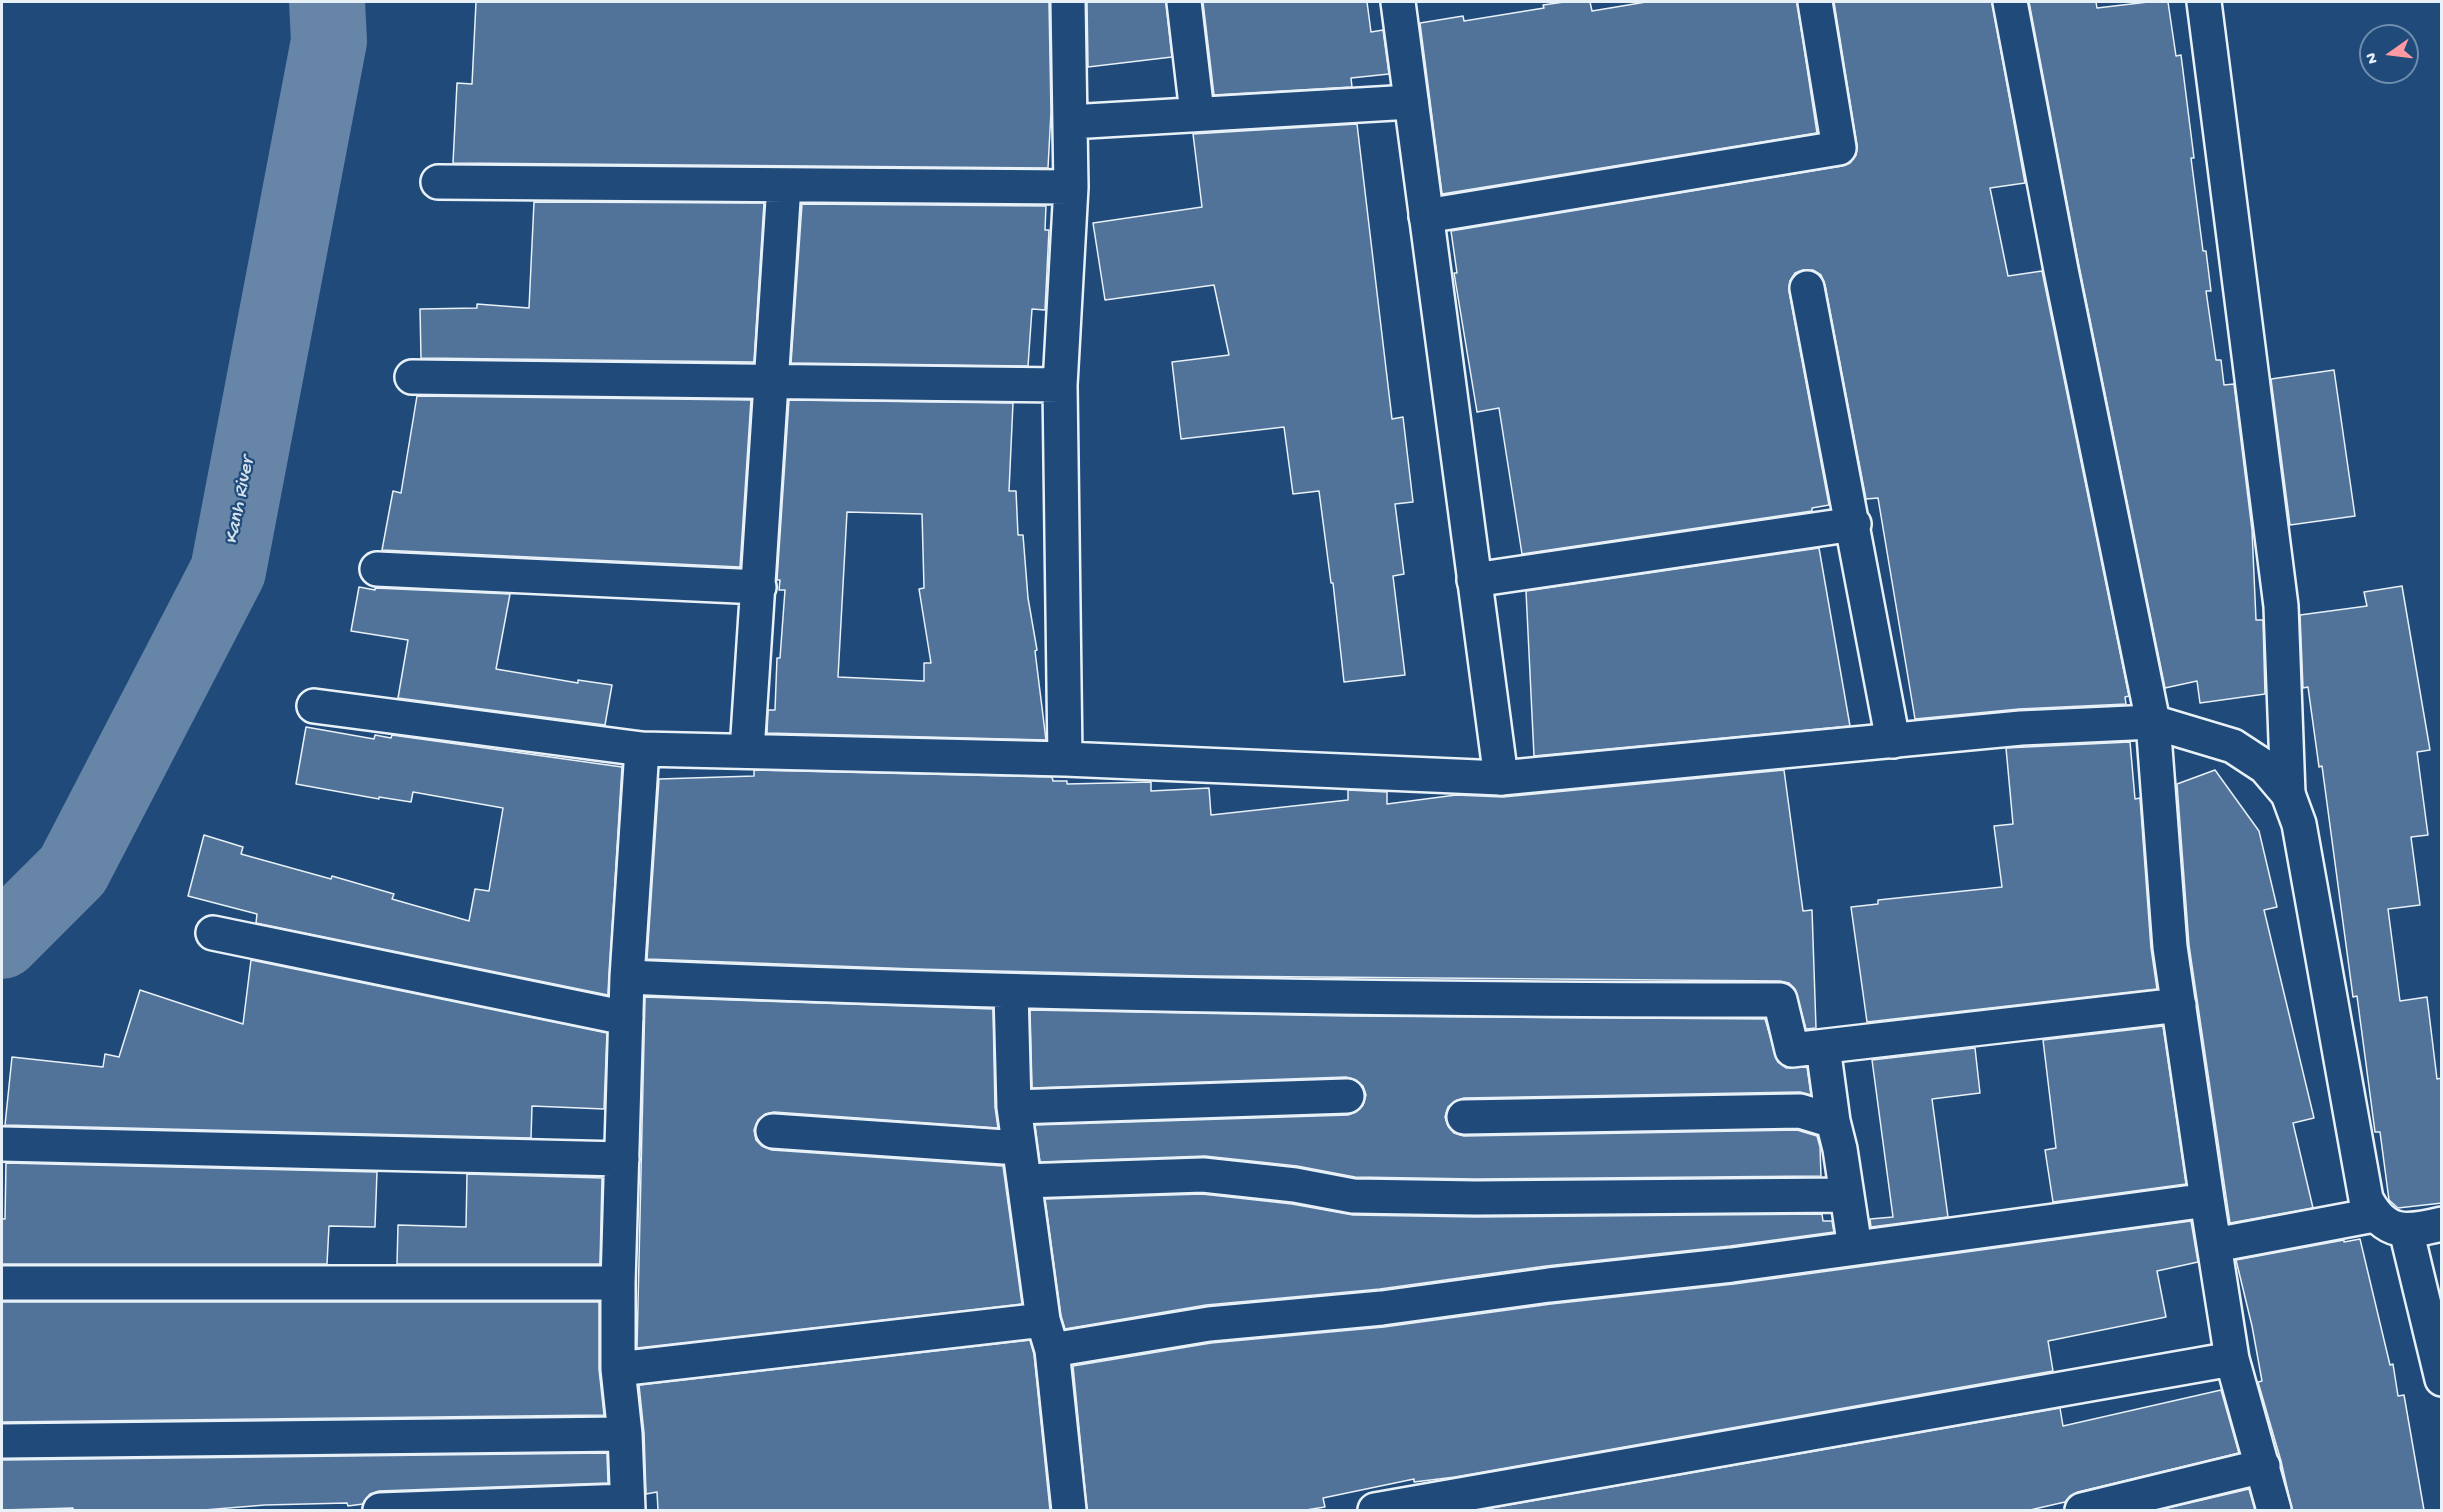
<!DOCTYPE html>
<html>
<head>
<meta charset="utf-8">
<style>
  body { margin:0 }
  #map { position:relative; width:2443px; height:1512px; overflow:hidden; background:#1f4a7a; font-family:"Gochi Hand",sans-serif }
  canvas { display:block }
  .frame { position:absolute; inset:0; border:3px solid #e8f1f8; pointer-events:none }
  .north { position:absolute; left:2359px; top:24px; width:60px; height:60px; box-sizing:border-box; background:#1f4a7a; border:2px solid #6f8dac; border-radius:50%; rotate:256deg; font-size:16px; font-weight:700; line-height:24px; text-align:center; color:#e8f1f8 }
  .north::after { content:''; display:block; margin:auto; width:21px; height:27px; background:#ff9aa2; clip-path:polygon(50% 0,100% 100%,50% 72%,0 100%) }
</style>
</head>
<body>
<div id="map">
<canvas width="2443" height="1512"></canvas>
<div class="frame"></div>
<div class="north">N</div>
</div>
<script>
const ctx = document.querySelector('canvas').getContext('2d');
ctx.lineJoin = 'round';
function strokePath(path, color, width, dash) { ctx.strokeStyle = color; ctx.lineWidth = width; ctx.lineCap = dash ? 'butt' : 'round'; ctx.setLineDash(dash || []); ctx.stroke(path); }
function fill(path, color) { ctx.fillStyle = color; ctx.fill(path, 'evenodd'); }
function drawText(font, color, halo, rows, align = 'center') {
  ctx.font = font + ' "Gochi Hand",sans-serif'; ctx.lineWidth = 4.5; ctx.setLineDash([]); ctx.textBaseline = 'middle'; ctx.strokeStyle = halo; ctx.fillStyle = color; for (const [text, x, y, turn = 0] of rows) {
    ctx.save(); ctx.translate(x, y); ctx.rotate((+turn || 0) * Math.PI / 180); ctx.textAlign = isNaN(turn) ? turn : align; if (halo) ctx.strokeText(text, 0, 0); ctx.fillText(text, 0, 0); ctx.restore();
  }
}
const river = new Path2D(`
  M2,941L73,870L228,571L329,41L327,2`);
const building = new Path2D(`
  M476,2H1049L1051,112L1048,168L453,163L457,83L472,84Z
  M1087,2H1166L1172,57L1088,67Z
  M1203,2H1367L1371,32L1383,30L1389,74L1351,78L1352,87L1214,95Z
  M1564,2H1590L1592,11L1646,2H1797L1817,133L1442,194L1420,23L1463,16L1464,21L1544,8L1543,5Z
  M1834,2H1992L2025,183L1990,188L2008,276L2042,271L2129,696L2125,697L2126,704L2019,709L1915,719L1878,498L1866,499L1825,285L1821,275L1813,270H1803L1795,273L1790,281L1789,291L1829,505L1812,508V511L1522,554L1499,408L1477,412L1454,273H1457L1451,231L1842,166L1850,163L1856,155L1857,145Z
  M2029,2H2096L2097,8L2148,2H2168L2176,56L2181,55L2194,158H2191L2203,251H2206L2211,291H2206L2216,360H2221L2224,385L2234,384L2252,530L2256,620H2263L2265,694L2200,703L2197,681L2165,688L2079,266Z
  M1357,124L1392,419L1403,417L1413,502L1395,504L1404,574L1393,576L1405,675L1344,682L1333,583H1331L1319,491L1293,494L1284,427L1181,439L1172,362L1229,355L1214,285L1105,300L1093,223L1202,207L1193,134Z
  M534,202L764,203L754,362L421,358L420,309L477,308V304L529,308Z
  M802,204L1046,206L1045,230H1049L1045,310L1032,309L1028,366L791,363Z
  M2334,370L2355,516L2290,525L2271,379Z
  M417,396L751,400L740,567L382,550L393,491L401,493Z
  M789,400L1013,403L1009,491H1016L1018,535H1023L1028,598L1037,650L1035,651L1046,740L767,733L768,710H775L777,658H780L785,590H779L780,580H777ZM847,512L922,514L924,588L919,589L931,663H924V681L838,677Z
  M1819,548L1850,726L1534,756L1526,591Z
  M2402,586L2430,750L2417,752L2428,835L2411,837L2420,905L2388,909L2400,1001L2427,997L2437,1079L2442,1078V1203L2398,1208L2389,1200L2380,1132H2375L2357,996L2353,997L2322,766L2319,767L2308,687L2303,688L2300,615L2367,606L2364,592Z
  M359,587L375,590V588L510,594L496,669L578,683V680L612,685L605,725L398,698L408,640L351,631Z
  M306,727L374,739L375,735L391,738L392,735L622,767L608,995L256,923L257,914L188,896L204,835L243,847L241,854L331,879L332,876L394,894L392,899L469,921L475,889L489,891L503,808L413,792L411,802L379,797V799L296,784Z
  M2130,742L2135,799L2140,798L2151,948L2157,989L1867,1022L1851,907L1878,904V900L2002,887L1994,826L2013,824L2006,748Z
  M754,770L1052,777L1053,781H1067V784L1151,782V791L1209,788L1211,815L1348,800V790L1387,792V804L1456,795L1503,797L1784,770L1803,911L1812,910L1816,1028L1806,1029L1795,989L1789,983L1780,981L1203,976L916,969L647,959L659,779L754,776Z
  M2215,770L2259,831L2277,907L2264,910L2314,1118L2293,1123L2313,1208L2230,1223L2189,945L2177,784Z
  M251,960L607,1033L604,1109L532,1106L531,1138L5,1125L12,1057L103,1067L105,1054L119,1057L140,990L243,1024Z
  M645,997L993,1009L995,1107L998,1128L774,1112L765,1114L758,1120L754,1130L756,1140L762,1146L772,1150L1003,1166L1022,1304L637,1348Z
  M1030,1010L1347,1016L1765,1019L1778,1062L1786,1068L1807,1067L1811,1095L1800,1092L1464,1098L1455,1101L1448,1107L1445,1117L1448,1126L1454,1133L1464,1136L1797,1130L1817,1136L1820,1147L1821,1176L1476,1179L1355,1177L1297,1166L1205,1156L1040,1162L1035,1125L1348,1115L1356,1112L1363,1105L1366,1095L1363,1086L1356,1080L1346,1077L1032,1088Z
  M2163,1026L2186,1184L2053,1202L2045,1150L2056,1148L2043,1040Z
  M1975,1048L1980,1093L1932,1099L1948,1217L1871,1227L1870,1219L1893,1217L1872,1060Z
  M6,1163L377,1172L375,1227L329,1226L327,1264H2V1219H5Z
  M467,1174L602,1178L600,1264H397L398,1225L466,1227Z
  M1202,1194L1292,1204L1353,1215L1476,1217L1822,1214L1823,1221H1832L1834,1232L1730,1246L1546,1266L1380,1289L1206,1305L1065,1329L1061,1316L1045,1199Z
  M2191,1221L2198,1262L2157,1271L2166,1317L2048,1341L2053,1371L1455,1477L1414,1482V1479L1323,1498L1325,1507L1306,1510H1087L1073,1366L1211,1343L1384,1327L1551,1304L1734,1284Z
  M2360,1239L2390,1365L2393,1364L2398,1396L2404,1395L2424,1510H2292L2281,1461L2258,1382L2262,1381L2252,1326L2236,1260L2344,1240V1242Z
  M2,1302H599V1369L604,1415L2,1422Z
  M1030,1340L1034,1354L1050,1510H658L657,1492L646,1494L644,1433L639,1385Z
  M2221,1390L2239,1453L2078,1492L2070,1496L2065,1502L2030,1510H1480L2060,1408L2063,1426Z
  M607,1453L608,1483L379,1491L370,1494L363,1504L348,1506L347,1503L265,1505L204,1510H73V1508L2,1510V1460Z
  M2249,1489L2255,1510H2159Z`);
const street = new Path2D(`
  M1184,2L1197,113
  M2010,2L2061,270L2153,722L2170,947L2207,1200L2232,1359L2274,1510
  M2204,2L2281,606L2288,794
  M1070,122L1411,102
  M438,182L1071,187
  M1426,216L1839,148L1815,2
  M1807,288L1893,741
  M412,377L1060,385
  M377,569L759,587
  M1474,580L1854,524
  M314,706L642,749L1065,759L1501,778
  M747,751L784,185
  M1065,759L1060,385L1071,187L1068,2
  M213,933L626,1018
  M627,977C1011,994 1395,1000 1780,1000L1792,1050L2179,1005
  M1011,992L1014,1107L1043,1320L1052,1350L1069,1510
  M1823,1047L1833,1121
  M1014,1107L1347,1096
  M1464,1117L1800,1111L1833,1121L1840,1149L1855,1248
  M773,1131L1019,1148
  M2,1144L622,1159
  M1024,1181L1203,1175L1295,1185L1353,1196L1476,1198L1846,1195
  M2406,1230L2442,1379
  M2215,1245L2374,1215
  M2,1283H618
  M1052,1350L1209,1324L1382,1308L1549,1285L1732,1265L2207,1200
  M618,1369L1043,1320
  M2,1441L625,1434
  M380,1510L627,1501
  M628,1510L625,1434L618,1369V1283L627,977L642,749
  M1375,1510L2232,1359
  M2082,1510L2263,1466`);
const secondary = new Path2D(`
  M1398,2L1501,778L2021,728L2153,722L2233,746L2265,767L2288,794L2299,824L2366,1199C2385,1235 2405,1233 2442,1224`);
const waterNames = [
  ["Kanh River",241,501,-79]
];
strokePath(river, '#6685a7', 76);
fill(building, '#517399');
strokePath(building, '#e8f1f8', 1.5);
strokePath(street, '#e8f1f8', 38);
strokePath(secondary, '#e8f1f8', 38);
strokePath(street, '#1f4a7a', 33);
strokePath(secondary, '#1f4a7a', 33);
drawText('italic 20px', '#d4e1ec', '#1f4a7a', waterNames);
</script>
</body>
</html>
